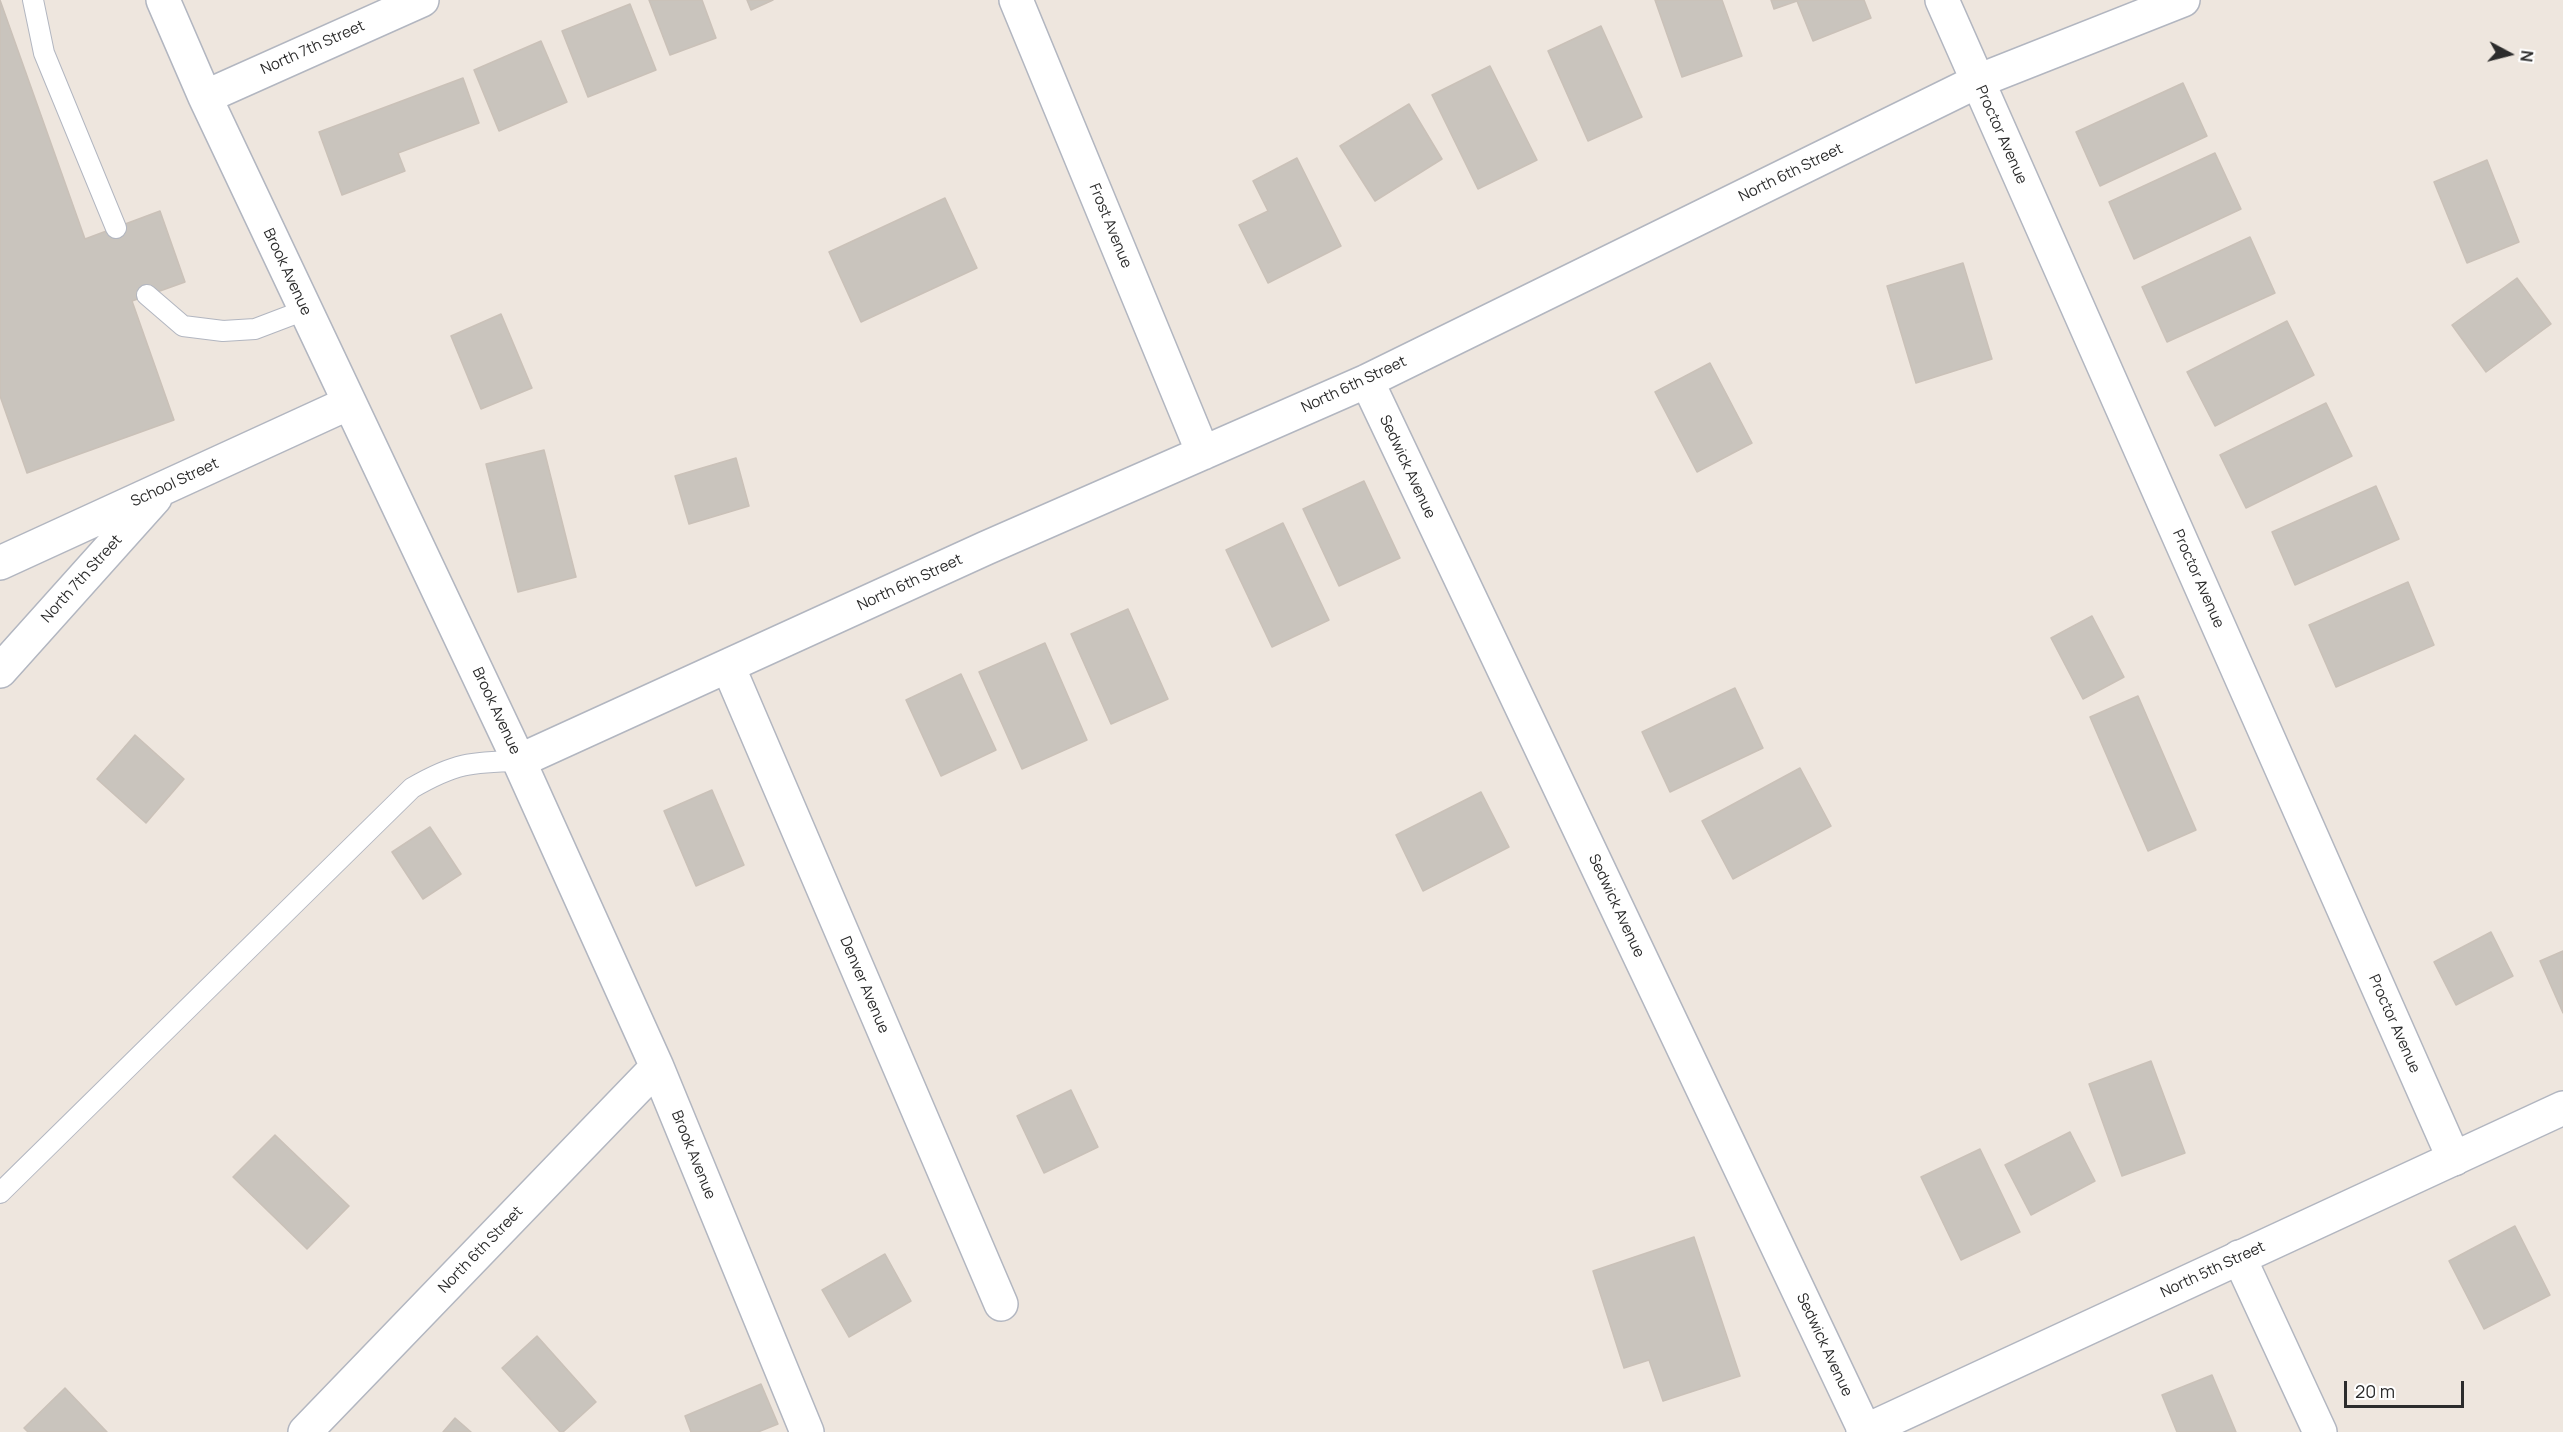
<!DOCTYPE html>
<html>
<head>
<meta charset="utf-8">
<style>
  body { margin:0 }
  #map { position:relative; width:2563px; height:1432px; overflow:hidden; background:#eee6de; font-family:Manrope,sans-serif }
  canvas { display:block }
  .north { position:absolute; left:2479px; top:24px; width:60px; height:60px; -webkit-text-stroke:4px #fff; paint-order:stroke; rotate:97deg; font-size:16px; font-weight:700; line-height:24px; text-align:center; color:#2c2c2c }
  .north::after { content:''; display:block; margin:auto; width:21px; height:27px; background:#2c2c2c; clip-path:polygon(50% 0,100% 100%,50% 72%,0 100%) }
  .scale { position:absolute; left:2344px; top:1381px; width:120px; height:27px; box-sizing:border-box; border:3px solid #2c2c2c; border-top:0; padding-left:8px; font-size:18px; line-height:21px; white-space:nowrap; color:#2c2c2c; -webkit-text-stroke:4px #fff; paint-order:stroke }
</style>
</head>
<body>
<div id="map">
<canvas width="2563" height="1432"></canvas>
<div class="north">N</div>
<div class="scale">20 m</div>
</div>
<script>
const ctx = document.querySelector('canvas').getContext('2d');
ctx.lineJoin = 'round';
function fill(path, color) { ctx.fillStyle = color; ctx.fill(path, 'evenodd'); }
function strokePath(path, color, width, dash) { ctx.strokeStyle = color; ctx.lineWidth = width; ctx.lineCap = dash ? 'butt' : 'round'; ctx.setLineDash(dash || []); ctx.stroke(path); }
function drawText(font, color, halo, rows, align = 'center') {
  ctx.font = font + ' Manrope,sans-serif'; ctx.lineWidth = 4.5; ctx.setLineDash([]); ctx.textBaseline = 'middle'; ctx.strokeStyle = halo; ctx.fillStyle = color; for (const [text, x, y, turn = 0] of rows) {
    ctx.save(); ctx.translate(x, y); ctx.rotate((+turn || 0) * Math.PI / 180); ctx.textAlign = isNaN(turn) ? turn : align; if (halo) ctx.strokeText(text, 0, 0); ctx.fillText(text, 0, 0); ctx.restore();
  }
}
const building = new Path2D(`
  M0,0L85,239L160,211L185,282L132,301L174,420L27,473L0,396Z
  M649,0H702L716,38L670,55Z
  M747,0H773L751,10Z
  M1655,0H1722L1742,56L1682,77Z
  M1771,0H1864L1871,18L1813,41L1797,1L1774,9Z
  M630,4L656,70L588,97L562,31Z
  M1601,26L1642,117L1588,141L1548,51Z
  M541,41L567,102L499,131L474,70Z
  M1490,66L1537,160L1478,189L1432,95Z
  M463,78L479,123L398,153L405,171L342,195L319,132Z
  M2183,83L2207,136L2100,186L2076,132Z
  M1409,104L1442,159L1375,201L1340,146Z
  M2215,153L2241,209L2134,259L2109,202Z
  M1297,158L1341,246L1268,283L1239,225L1268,211L1253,181Z
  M2487,160L2519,242L2467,263L2434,182Z
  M945,198L977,268L861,322L829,252Z
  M2250,237L2275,293L2167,342L2142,287Z
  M1963,263L1992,359L1916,383L1887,286Z
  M2517,278L2551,324L2486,372L2452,325Z
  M501,314L532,388L481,409L451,336Z
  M2287,321L2314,375L2215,426L2187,372Z
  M1710,363L1752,443L1697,472L1655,392Z
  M2326,403L2352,456L2246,508L2220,455Z
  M544,450L576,577L518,592L486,464Z
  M736,458L749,506L689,524L675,476Z
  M1364,481L1400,558L1339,586L1303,509Z
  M2376,486L2399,539L2295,585L2272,532Z
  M1283,523L1329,620L1272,647L1226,550Z
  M2408,582L2434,645L2336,687L2309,625Z
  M1128,609L1168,699L1111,724L1071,634Z
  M2092,616L2124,677L2083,699L2051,638Z
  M1045,643L1087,740L1022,769L979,672Z
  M961,674L996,750L941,776L906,700Z
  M1735,688L1763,748L1670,792L1642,732Z
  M2138,696L2196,830L2148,851L2090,717Z
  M135,735L184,779L146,823L97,779Z
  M1800,768L1831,826L1733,879L1702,821Z
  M712,790L744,865L696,886L664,811Z
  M1481,792L1509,847L1423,891L1396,835Z
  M430,827L461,874L423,899L392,852Z
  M2491,932L2513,976L2456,1005L2434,962Z
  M2563,951V1013L2540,961Z
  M2151,1061L2185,1153L2122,1176L2089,1084Z
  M1071,1090L1098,1147L1044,1173L1017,1116Z
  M2070,1132L2095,1181L2031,1215L2005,1165Z
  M275,1135L349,1206L307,1249L233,1177Z
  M1980,1149L2020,1232L1961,1260L1921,1177Z
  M2515,1226L2550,1295L2484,1329L2449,1261Z
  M1694,1237L1740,1376L1663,1401L1649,1360L1624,1368L1593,1271Z
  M885,1254L911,1301L849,1337L822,1290Z
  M537,1336L596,1402L563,1432H560L502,1368Z
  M2212,1375L2236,1432H2177L2162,1395Z
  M761,1384L778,1424L758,1432H691L685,1416Z
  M65,1388L107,1432H28L24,1428Z
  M455,1418L471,1432H443Z`);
const service = new Path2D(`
  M33,0L44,53L116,228
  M147,295L183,326L223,331L255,329L305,310
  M0,1193L412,788C455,763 471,762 519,761`);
const minor = new Path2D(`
  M163,0L205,97L519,761L657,1067L807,1432
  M1016,0L1203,453
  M1942,0L2454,1159
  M205,97L422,0
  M1367,381L1865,1431
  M0,563L349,403
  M728,666L1001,1304
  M0,671L155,498
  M519,761L986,548L1367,381L1978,81L2183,0
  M2239,1257L2320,1432
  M305,1432L657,1067`);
const secondary = new Path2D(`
  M1863,1432L2563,1108`);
const streetNames = [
  ["North 7th Street",313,48,-24],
  ["Proctor Avenue",2001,135,66],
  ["North 6th Street",1791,173,-26],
  ["Frost Avenue",1110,226,68],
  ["Brook Avenue",287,272,65],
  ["North 6th Street",1354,385,-25],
  ["Sedwick Avenue",1407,467,65],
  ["School Street",175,483,-25],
  ["North 7th Street",82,579,-48],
  ["Proctor Avenue",2198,579,66],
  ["North 6th Street",910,583,-25],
  ["Brook Avenue",496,711,65],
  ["Sedwick Avenue",1616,906,65],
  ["Denver Avenue",864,985,67],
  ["Proctor Avenue",2394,1024,66],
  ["Brook Avenue",693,1155,68],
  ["North 6th Street",481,1250,-46],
  ["North 5th Street",2213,1270,-25],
  ["Sedwick Avenue",1824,1345,65]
];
fill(building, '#c9c4bd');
strokePath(building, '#cac1b8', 1.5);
strokePath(service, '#b2b6c0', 22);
strokePath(minor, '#b2b6c0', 36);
strokePath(secondary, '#b2b6c0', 36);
strokePath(service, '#fff', 20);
strokePath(minor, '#fff', 33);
strokePath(secondary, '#fff', 33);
drawText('15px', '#2c2c2c', '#fff', streetNames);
</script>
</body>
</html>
